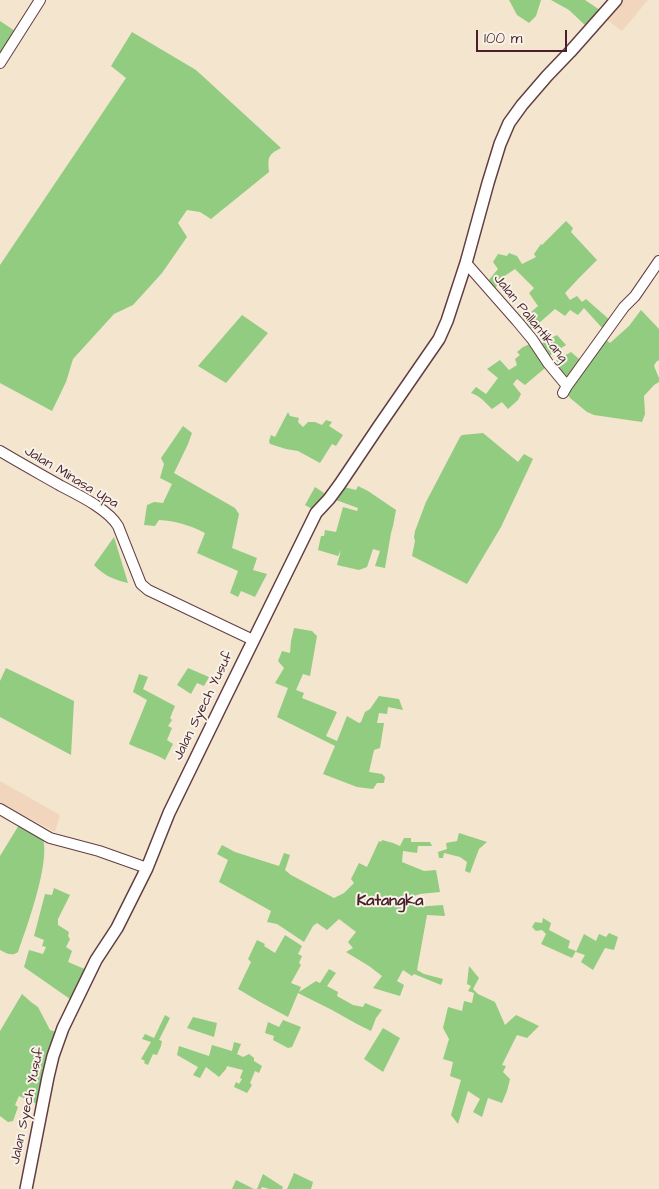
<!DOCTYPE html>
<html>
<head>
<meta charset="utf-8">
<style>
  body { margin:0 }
  #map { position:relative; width:659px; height:1189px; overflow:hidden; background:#f3e5ce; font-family:"Architects Daughter",sans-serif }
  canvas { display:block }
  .scale { position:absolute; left:476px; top:30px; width:91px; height:22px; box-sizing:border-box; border:2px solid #4a1f2b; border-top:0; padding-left:6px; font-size:15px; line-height:18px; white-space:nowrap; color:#4a1f2b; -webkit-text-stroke:4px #f7f3e8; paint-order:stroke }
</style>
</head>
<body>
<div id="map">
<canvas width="659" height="1189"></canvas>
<div class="scale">100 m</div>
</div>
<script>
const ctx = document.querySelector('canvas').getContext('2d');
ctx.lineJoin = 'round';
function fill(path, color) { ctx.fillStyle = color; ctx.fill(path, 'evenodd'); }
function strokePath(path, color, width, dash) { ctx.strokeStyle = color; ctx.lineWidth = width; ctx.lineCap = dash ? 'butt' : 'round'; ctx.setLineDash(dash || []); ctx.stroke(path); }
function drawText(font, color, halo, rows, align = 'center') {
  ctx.font = font + ' "Architects Daughter",sans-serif'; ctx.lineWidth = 4; ctx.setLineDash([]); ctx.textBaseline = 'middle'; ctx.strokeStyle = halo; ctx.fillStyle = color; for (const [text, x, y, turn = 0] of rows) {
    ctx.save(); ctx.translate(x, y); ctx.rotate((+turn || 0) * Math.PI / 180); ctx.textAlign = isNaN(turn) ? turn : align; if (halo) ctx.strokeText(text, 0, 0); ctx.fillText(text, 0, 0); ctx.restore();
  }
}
const built = new Path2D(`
  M622,0H648L622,31L606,19Z
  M0,781L60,815L55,832L0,803Z`);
const green = new Path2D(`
  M509,0H541L536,16L529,23L517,15Z
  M551,0H585L603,12L587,27L569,10Z
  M0,21L15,31L0,56Z
  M132,32L196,70L281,148C267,155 268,158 269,172L211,219L200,212L187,210L178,223L187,237L162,273L133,305L114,314L73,359L66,382L52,411L0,383V265L126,78L111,66Z
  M566,221L573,228L571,232L597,260L579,278L565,293L570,300L577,296L582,302L586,299L611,321L603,329L584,308L578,315L570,310L565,316L555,309L530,331L522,320L538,306L529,293L534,288L515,269L500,279L495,289L488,281L498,269L493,262L498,254L507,256L509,253L517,256L522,264L536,257L534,254L541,244L542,245Z
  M641,310L659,329V360L656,362L654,366L659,378V382L654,385L644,396L645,414L642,422L594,415L587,412L570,398L561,385L553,362L571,352L586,365L604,338L610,343L629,326Z
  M242,315L268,333L226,383L198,366Z
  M557,335L566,345L549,356L540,344Z
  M530,344L540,358L545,368L525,385L517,379L513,384L521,394L518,400L508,409L502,402L492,409C485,402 480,396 471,393L476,387L486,394L498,378L487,369L500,360L509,370L517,365L515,359L520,355L517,352L523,347Z
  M288,412L290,416L299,418L298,422L303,427L308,422H315L322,425L326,420L332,422L329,426L343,435L336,446L332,444L320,463L298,451L286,449L270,444L269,441L271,435L275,437Z
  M183,426L192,433L188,444L174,473L235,508L239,514L232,548L257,558L253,570L267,574L255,597L241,591L238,597L230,593L238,571L197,553L205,533C190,525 176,521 159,520L155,526L144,525L147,505L154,502L163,503L172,484L160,478L164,464L161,458Z
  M483,433L518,462L524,454L533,459L501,527L467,584L412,556L415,541L414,537L415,531L426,502L460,437L462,435Z
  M358,486L368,491L396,510L393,526L391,533L385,568L375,566L380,551L373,549L367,567L359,570L337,565L341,550L338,556L318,550L321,536H324L325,530L336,532L343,507L357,511L358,508L336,500L344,487L356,490Z
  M315,487L327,495L314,510L305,505Z
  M114,537L128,583C114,580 103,575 94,565Z
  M294,628L312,631L317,636L310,676L303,674L296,690L304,693L302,698L337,712L326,736L337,741L347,716L359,723L361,722L365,712L370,709L379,696L399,699L403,710L388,707L387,714L379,713L377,723H384L380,748L374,750L369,772L382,774L385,777L384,783H377L373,789L357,787L323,774L335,746L277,717L288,688L275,683L284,668L278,661L282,651L290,653L291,641Z
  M6,668L74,701L71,755L0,717V681Z
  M188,668L209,677L204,686L197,683L191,694L177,685Z
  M139,674L148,677L143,689L175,706L170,718L172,720L168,726L172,728L167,740L173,744L165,760C155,753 140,750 129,744L147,700L133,692Z
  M19,825L43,838C50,864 27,926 18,952C12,957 6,953 0,950V856Z
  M459,833L487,842L479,849L470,873L465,871L467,862L460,857L444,853L443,858H439L438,852L447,849L446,843L457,841Z
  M404,838H411V842H430L432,846H418L417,853L403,851L402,862L424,871L436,870L440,892L420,894L411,897L410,903H414L415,907L443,905L445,916L427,915L417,970L424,974L443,979L441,985L414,974L412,976L403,970L397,981L404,985L400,996L373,988L382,976L369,966L346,952L353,948L348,942L356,932L339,919L327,930L317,923L313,926L304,942L277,924L267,922L271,911L219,882L228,860L217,854L222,845L235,852L279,866L284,853L290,855L285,870L291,875L334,898L344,893L354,883L351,879L359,863L367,867L379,841L381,842L382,840L393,843L400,846Z
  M54,888L70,895L58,919V925L69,932L68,936L70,939L66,947L72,951L68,962L87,970L70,999L24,967L29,950L43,954L46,947L42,946L44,940L34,936L45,894L52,895Z
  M543,918L551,923L549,930L570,941L568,948L576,951L572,958L541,944L546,934L542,930L536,931L532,927L535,922L542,923Z
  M609,933L618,937L614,950L605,948L593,970L581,962L585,955L576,952L584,934L596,941L599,934L606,937Z
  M285,935L302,946L298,954L302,956L299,963L301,965L291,983L301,987L299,992L316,981L320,983L329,969L336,973L327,986L338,992L337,996L353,1005L363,1007L365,1003L382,1010L376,1018L371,1031L357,1024L332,1010L298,993L288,1017L260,1002L238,989L251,962L248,959L257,940L265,944L264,946L275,953Z
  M469,966L479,978L473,989L478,994L495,1002L505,1025L516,1015L539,1026L527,1038L517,1035L502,1065L506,1066L503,1072L510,1079L507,1091L502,1103L488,1098L482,1117L473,1112L480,1099L468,1091L458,1124L451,1115L461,1080L450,1076L453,1062L443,1059L449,1039L443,1028L448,1007L462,1011L464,1001L472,1003L474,993L468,991L471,986L467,984Z
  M22,994L31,1002L38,1007L50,1030L56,1032L45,1063L37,1104L19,1096L15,1105L18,1107L13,1121L8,1122L0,1116V1031Z
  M165,1015L170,1018L159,1040L162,1041L161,1046L157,1055L153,1054L148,1065L144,1063L145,1061L141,1059L151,1042L142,1039L145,1034L154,1038Z
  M193,1017L217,1023L214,1037L187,1028Z
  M283,1020L301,1027L292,1047L288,1048L273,1040L274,1036L265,1033L268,1022L279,1027Z
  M383,1028L400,1038L383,1072L364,1059Z
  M234,1042L241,1044L237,1054L243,1057L249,1054L254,1058V1061L262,1066L259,1073L255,1071L250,1083L252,1085L247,1093L234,1087L236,1082L239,1084L242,1079L240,1078L243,1070L227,1066L226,1069L219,1077L206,1067L200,1078L193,1075L198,1067L177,1055L179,1046L209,1056L212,1045L232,1051Z
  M294,1173L313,1182L311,1189H287Z
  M263,1174L283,1187L282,1189H269L262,1187L261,1189H257Z
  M236,1180L254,1189H232Z`);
const secondary = new Path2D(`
  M0,63L40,0
  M466,263L517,321L532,339L548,363L567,386L563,393
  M567,386L624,307L635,296L659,261
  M0,451C20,463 40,474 61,486C78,495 108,509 118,526L141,584L148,590L253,640
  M0,809L50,838L99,851L147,868`);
const primary = new Path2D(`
  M26,1189L48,1077L53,1056L63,1028L96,960L117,928L147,868L169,813L226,696L316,513L329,499L340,484L379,426L439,339L447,321L466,263L488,183L500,144L509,123L522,105L547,76L570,52L616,0`);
const streetNames = [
  ["Jalan Pallantikang",530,319,51],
  ["Jalan Minasa Upa",71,478,31],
  ["Jalan Syech Yusuf",204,706,-64],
  ["Jalan Syech Yusuf",28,1106,-78]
];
const quarterNames = [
  ["Katangka",390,902]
];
fill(built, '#f2d5bd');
fill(green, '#91cc80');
strokePath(secondary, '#633d43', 12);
strokePath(primary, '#633d43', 14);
strokePath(secondary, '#fff', 10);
strokePath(primary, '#fff', 11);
drawText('14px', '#4a1f2b', '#f7f3e8', streetNames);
drawText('bold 16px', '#4a1f2b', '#f7f3e8', quarterNames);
</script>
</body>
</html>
